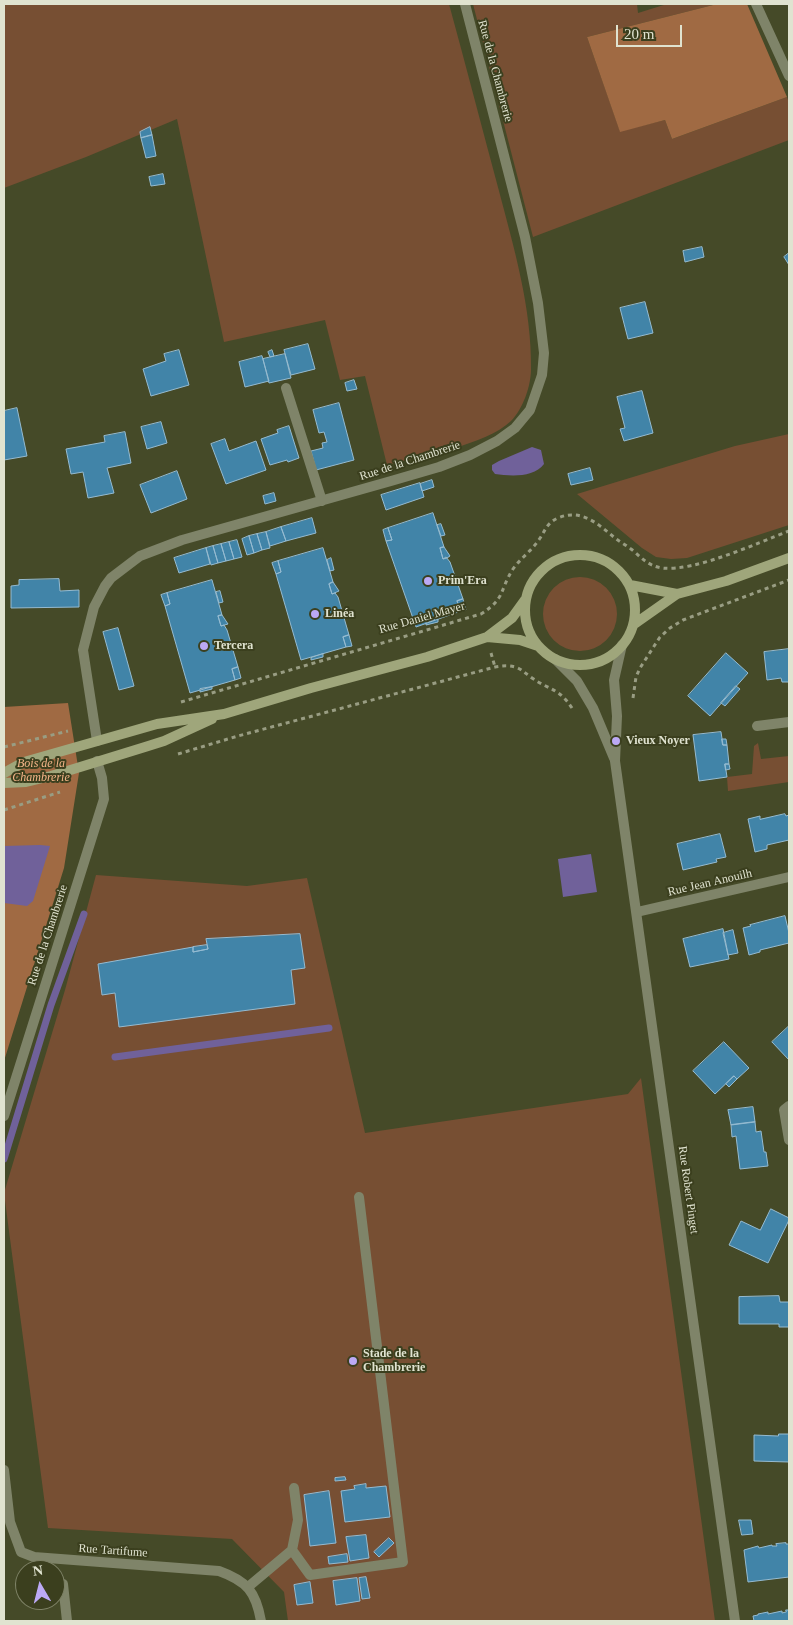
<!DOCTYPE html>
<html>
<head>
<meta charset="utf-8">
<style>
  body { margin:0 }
  #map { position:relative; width:793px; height:1625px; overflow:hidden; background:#454a28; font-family:"Times New Roman",serif }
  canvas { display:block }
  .frame { position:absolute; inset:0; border:5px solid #e0e3d0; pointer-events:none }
  .north { position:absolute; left:15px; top:1560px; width:50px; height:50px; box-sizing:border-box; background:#3b3f1e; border:1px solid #7d8165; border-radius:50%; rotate:352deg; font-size:14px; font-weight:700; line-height:20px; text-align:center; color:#e0e3d0 }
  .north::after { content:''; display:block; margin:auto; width:18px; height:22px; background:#bca9f5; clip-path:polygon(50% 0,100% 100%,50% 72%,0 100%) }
  .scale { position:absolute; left:616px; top:25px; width:66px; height:22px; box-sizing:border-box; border:2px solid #e0e3d0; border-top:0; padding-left:6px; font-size:15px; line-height:18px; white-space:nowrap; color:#e0e3d0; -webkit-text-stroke:4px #3b3f1e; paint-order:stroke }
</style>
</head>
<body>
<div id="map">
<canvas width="793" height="1625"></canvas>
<div class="frame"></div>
<div class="north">N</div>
<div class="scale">20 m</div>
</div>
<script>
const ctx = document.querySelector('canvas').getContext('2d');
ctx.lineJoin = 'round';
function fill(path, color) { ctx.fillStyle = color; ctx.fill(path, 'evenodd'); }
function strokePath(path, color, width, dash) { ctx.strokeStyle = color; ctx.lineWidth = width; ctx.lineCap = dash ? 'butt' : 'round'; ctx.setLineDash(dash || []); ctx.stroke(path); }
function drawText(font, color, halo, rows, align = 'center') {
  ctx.font = font + ' "Times New Roman",serif'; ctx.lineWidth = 4; ctx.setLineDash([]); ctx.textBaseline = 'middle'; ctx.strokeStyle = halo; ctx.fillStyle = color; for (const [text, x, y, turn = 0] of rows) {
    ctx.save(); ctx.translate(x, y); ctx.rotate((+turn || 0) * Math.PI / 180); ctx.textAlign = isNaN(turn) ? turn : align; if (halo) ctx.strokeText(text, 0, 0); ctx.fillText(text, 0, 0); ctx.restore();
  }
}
const green = new Path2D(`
  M4,4H449C466,66 482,128 499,191C514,248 532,309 531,369C531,386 523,409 511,421C486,445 421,456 387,465L365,376L340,380L325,320L224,342L177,119L86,157L4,188Z
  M473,4H637L638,13L667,4H717L587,37L620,131L665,120L672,139L787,97L789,103V140L533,237Z
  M789,434V525L687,558L671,559L656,557L642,548L577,494L735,446Z
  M543 614a37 37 0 1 1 74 0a37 37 0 1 1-74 0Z
  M758,743L761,759L789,756V782L728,791L727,777L752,774L754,746Z
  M96,875L247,886L307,878L365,1133L628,1094L641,1078L715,1621H288L284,1592L232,1539L48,1528L4,1193L65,990Z`);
const forest = new Path2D(`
  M717,4H747L787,97L672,139L665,120L620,132L587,37Z
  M68,703L79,773L64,868L4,1061V707Z`);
const water = new Path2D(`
  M532,447L541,450L544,464C534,478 510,476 495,474L492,470V465L499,461Z
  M40,845L50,846L33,901L27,906L4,903V846Z
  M591,854L597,892L563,897L558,859Z`);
const stream = new Path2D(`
  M115,1057L329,1028
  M4,1159L51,1005L84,914`);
const building = new Path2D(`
  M150,127L152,135L141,138L140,132Z
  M152,135L156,156L146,158L141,138Z
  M163,174L165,184L151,186L149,177Z
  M702,247L704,257L685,262L683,251Z
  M789,253V265L784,257Z
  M645,302L653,333L628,339L620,308Z
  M308,344L315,369L291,375L284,350Z
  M179,350L189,385L151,396L143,369L166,361L164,354Z
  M272,350L274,356L270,357L268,352Z
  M285,354L291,378L269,383L263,359Z
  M262,356L269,381L245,387L239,362Z
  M354,380L357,389L347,391L345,383Z
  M642,391L653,433L624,441L620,429L625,428L617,397Z
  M339,403L354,460L316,470L311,451L323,448L322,443L327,442L324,432L319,433L313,410Z
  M17,408L27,456L4,460V411Z
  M161,422L167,443L147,449L141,427Z
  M289,426L299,458L288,462L287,460L270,465L261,439L278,433L277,430Z
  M125,432L131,463L107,468L114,493L88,498L83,472L71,474L66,449L105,442L104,436Z
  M225,439L229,451L256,441L266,470L226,484L211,444Z
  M590,468L593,480L571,485L568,474Z
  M177,471L187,499L151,513L140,485Z
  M432,480L434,487L422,491L420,484Z
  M420,483L424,497L386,510L381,495Z
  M274,493L276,501L265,504L263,496Z
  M433,513L444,547L440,548L443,559L446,557L450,562L463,599L457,601L461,611L416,627L386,541L392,540L388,528Z
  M312,518L316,533L286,541L281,527Z
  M441,524L445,535L441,536L437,525Z
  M281,527L286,541L270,546L266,532Z
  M388,528L392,540L386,541L383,530Z
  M266,532L270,548L262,550L257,534Z
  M257,534L262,550L254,553L249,536Z
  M249,536L254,553L247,555L242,539Z
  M237,540L242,557L234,559L229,542Z
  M229,542L234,559L226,561L221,544Z
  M221,544L226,561L218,563L213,546Z
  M213,546L218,563L211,565L206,548Z
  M444,547L450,556L447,558L443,559L440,548Z
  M206,548L210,564L179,573L174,558Z
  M323,548L333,582L329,584L332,594L335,593L338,597L349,635L343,637L346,647L301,660L276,574L281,572L278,561Z
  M331,558L334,570L330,571L327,560Z
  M278,561L281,572L276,574L272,563Z
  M59,579L60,591L79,590V607L11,608V586L19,585V580Z
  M212,580L222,615L218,616L221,626L224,625L227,630L238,667L232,669L235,680L190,693L165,606L170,604L167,593Z
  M333,582L339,591L332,594L329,584Z
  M220,591L223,602L219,603L216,592Z
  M167,593L170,604L165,606L161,595Z
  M463,599L466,610L461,611L457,601Z
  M222,615L228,624L221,626L218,616Z
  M438,619V622L426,625V623Z
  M118,628L134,686L119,690L103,632Z
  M349,635L352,646L346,647L343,637Z
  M789,649V682H782L781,678L767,680L764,652Z
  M726,653L748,673L710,716L688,696Z
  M323,654V657L311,660V658Z
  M238,667L241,678L235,680L232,669Z
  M736,686L740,689L725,706L721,703Z
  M212,687V689L200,692V689Z
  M721,732L723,745H727L729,764H725L727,777L699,781L693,735Z
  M722,739H726L727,745H723Z
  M725,764H729L730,769L726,770Z
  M785,814L786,816L789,815V840L767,845V849L755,852L748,819L760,816V819Z
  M720,834L726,857L716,859L717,862L683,870L677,844Z
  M785,916L789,933V943L760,950V952L749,955L743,928L751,926L750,925Z
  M723,929L729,959L690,967L683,939Z
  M733,930L738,953L728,955L723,933Z
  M300,934L305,968L291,970L295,1004L119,1027L115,993L102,995L98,964L193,947V952L208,949L206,939Z
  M207,945L208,949L193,952V947Z
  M789,1026V1060L772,1042Z
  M724,1042L749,1068L737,1079L734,1076L715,1094L693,1071Z
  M734,1076L737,1079L729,1087L726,1084Z
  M753,1107L755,1122L731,1125L728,1110Z
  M755,1122L756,1132L761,1131L764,1152H766L768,1166L740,1169L736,1136L732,1137L731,1125Z
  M771,1209L789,1218V1220L768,1263L729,1245L741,1221L760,1230Z
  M779,1296L780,1302H789V1327H779V1324H739V1297Z
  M779,1434H789V1462L754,1461V1435L778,1436Z
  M345,1477L346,1480L335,1481V1478Z
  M366,1484V1488L386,1486L390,1517L345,1522L341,1491L355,1489L354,1486Z
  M329,1491L336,1543L310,1546L304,1495Z
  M739,1520H751L753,1534L742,1535Z
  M366,1535L369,1558L350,1561L346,1537Z
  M389,1538L394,1543L379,1557L374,1552Z
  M786,1543V1544H789V1577L748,1582L744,1550L758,1546L759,1548L772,1545V1546H777L776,1544Z
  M347,1554L348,1562L329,1564L328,1557Z
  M366,1577L370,1598L362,1599L359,1578Z
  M357,1578L360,1601L336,1605L333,1581Z
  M310,1582L313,1603L297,1605L294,1585Z
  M786,1610H789V1621H754L753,1616L758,1615V1614L768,1612V1614L782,1611V1613L786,1612Z`);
const path = new Path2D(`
  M491,653L495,667
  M633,698L636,677L640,668L660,637L670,628L683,620L789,580
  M181,702L481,614C506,598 499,591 513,569C520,559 531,551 538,541C545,532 546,523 558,518C581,508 598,524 615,538C620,542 626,545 631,549C641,557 648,566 662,568C695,572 757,543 789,531
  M4,747L68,731
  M178,754L238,736L495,667C502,666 508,665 515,667C522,669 526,674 532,678C549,690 559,688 572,708
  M4,810L60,792`);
const service = new Path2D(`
  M292,1550L310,1575L403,1562L359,1197
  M63,1584L67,1621
  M248,1587L292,1550L298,1520L294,1488`);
const minor = new Path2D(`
  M756,4L789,76
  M286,388L322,501
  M622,645L614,680L617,716L615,761L735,1621
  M555,659L577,681L593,708L614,758
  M757,726L789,722
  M97,741L83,650L94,607L105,586L111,578L132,562L140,556L182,540L391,481L439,467L470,455L497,441L515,428L530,410L542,375L544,353L538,303L525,237L465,4
  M637,912L789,877
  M789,1106L784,1110L789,1140
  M4,1116L104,799L102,778L97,761
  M4,1470L10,1522L21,1552L34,1557L219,1571C247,1581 256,1592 261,1621`);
const secondary = new Path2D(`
  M525 610a55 55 0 1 1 110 0a55 55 0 1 1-110 0Z
  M630,585L677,594
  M633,625L677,594L726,581L789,558
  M487,637L520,640L538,646
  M4,773L24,762L157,724L224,714L311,688L427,657L487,637L512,618L525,600
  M4,783L26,782L51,776L145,747L164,741L212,719`);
const markers = [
  [428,581,5,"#bca9f5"],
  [315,614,5,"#bca9f5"],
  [204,646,5,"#bca9f5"],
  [616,741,5,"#bca9f5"],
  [353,1361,5,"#bca9f5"]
];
const streetNames = [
  ["Rue de la Chambrerie",495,71,75],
  ["Rue de la Chambrerie",410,461,-18],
  ["Rue Daniel Mayer",422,618,-16],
  ["Rue Jean Anouilh",710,883,-13],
  ["Rue de la Chambrerie",48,935,-72],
  ["Rue Robert Pinget",688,1190,82],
  ["Rue Tartifume",113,1551,4]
];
const poiNames = [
  ["Prim'Era",438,581],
  ["Linéa",325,614],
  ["Tercera",214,646],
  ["Vieux Noyer",626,741],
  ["Stade de la",363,1354],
  ["Chambrerie",363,1368]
];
const parkNames = [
  ["Bois de la",41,764],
  ["Chambrerie",41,778]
];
fill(green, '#774f33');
fill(forest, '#a06a43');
fill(water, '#70619a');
strokePath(stream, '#70619a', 7);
fill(building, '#4184a8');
strokePath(building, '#95bbd1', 1);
strokePath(path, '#999d83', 3, [4, 4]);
strokePath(service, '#7f8469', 10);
strokePath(minor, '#7f8469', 10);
strokePath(secondary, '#9fa67b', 10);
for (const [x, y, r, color] of markers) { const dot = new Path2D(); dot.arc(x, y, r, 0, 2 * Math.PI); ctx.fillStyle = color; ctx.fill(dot); strokePath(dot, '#3b3f1e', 2); }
drawText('12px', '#e0e3d0', '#3b3f1e', streetNames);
drawText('bold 12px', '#e0e3d0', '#3b3f1e', poiNames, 'left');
drawText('italic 12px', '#f5b589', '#3b3f1e', parkNames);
</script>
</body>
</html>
